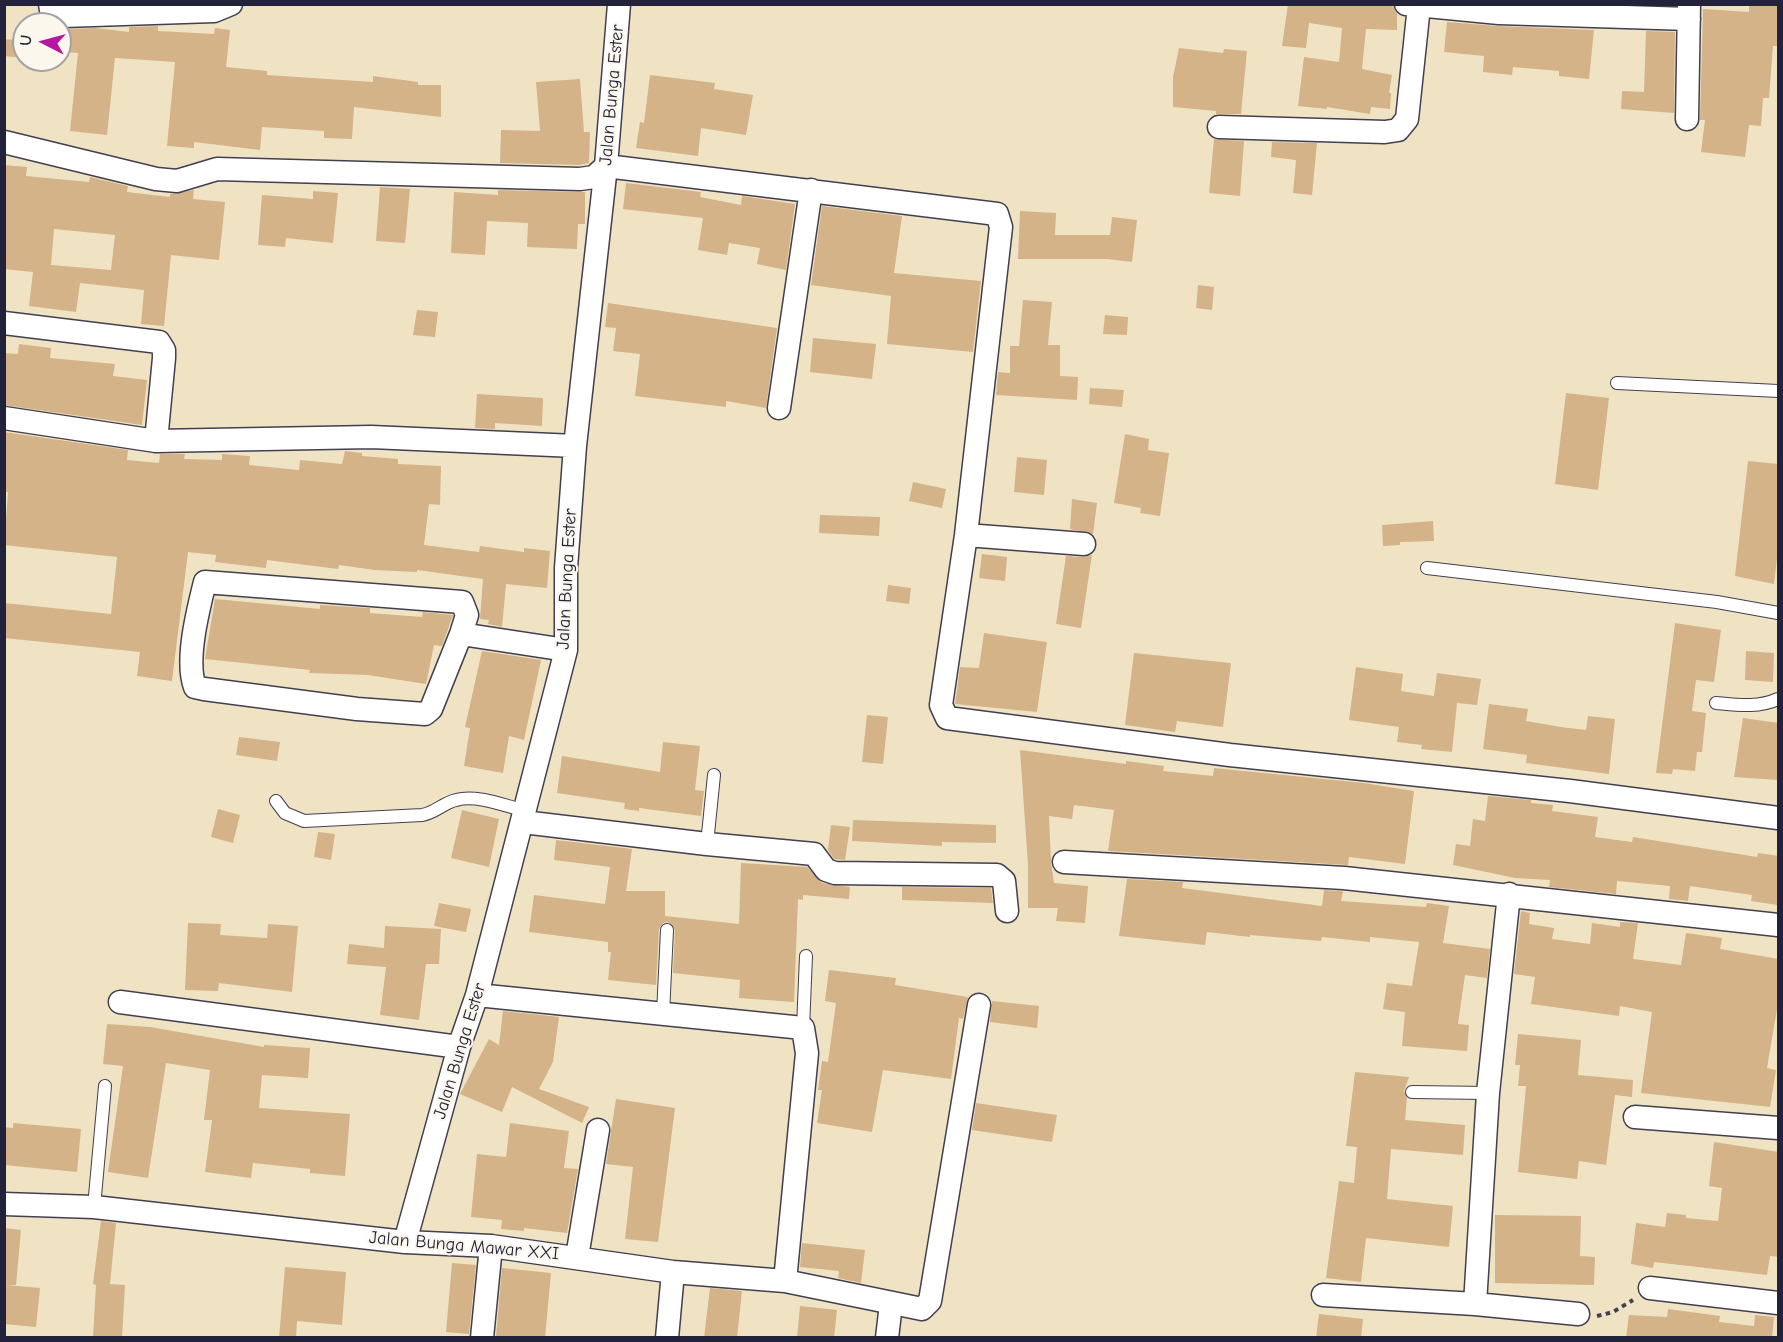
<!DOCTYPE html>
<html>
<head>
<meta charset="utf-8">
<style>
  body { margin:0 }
  #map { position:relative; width:1783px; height:1342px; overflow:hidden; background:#efe3c4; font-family:"Comic Neue",sans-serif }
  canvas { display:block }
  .frame { position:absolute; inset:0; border:6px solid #22223b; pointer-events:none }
  .north { position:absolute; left:12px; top:12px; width:60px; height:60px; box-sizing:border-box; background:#fbf7ec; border:2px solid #a4a2a5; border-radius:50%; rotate:276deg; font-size:16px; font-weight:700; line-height:24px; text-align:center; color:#22223b }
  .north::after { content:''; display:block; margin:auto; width:21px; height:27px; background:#b5179e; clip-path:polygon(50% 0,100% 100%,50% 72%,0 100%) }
</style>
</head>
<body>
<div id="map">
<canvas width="1783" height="1342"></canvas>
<div class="frame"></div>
<div class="north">U</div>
</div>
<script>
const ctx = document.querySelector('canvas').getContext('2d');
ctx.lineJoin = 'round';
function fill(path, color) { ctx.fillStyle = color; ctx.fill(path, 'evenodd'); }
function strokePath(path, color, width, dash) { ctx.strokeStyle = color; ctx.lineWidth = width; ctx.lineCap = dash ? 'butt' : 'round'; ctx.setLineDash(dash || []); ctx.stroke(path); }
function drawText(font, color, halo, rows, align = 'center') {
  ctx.font = font + ' "Comic Neue",sans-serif'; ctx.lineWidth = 4.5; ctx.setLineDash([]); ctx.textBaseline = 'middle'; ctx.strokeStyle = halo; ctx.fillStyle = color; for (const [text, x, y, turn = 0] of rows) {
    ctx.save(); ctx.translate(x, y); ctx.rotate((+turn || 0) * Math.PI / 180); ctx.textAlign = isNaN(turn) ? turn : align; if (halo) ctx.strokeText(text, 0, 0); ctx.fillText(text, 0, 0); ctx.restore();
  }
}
const building = new Path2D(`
  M1288,4L1393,6L1397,14V30L1366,29L1362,69L1392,75L1389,93H1391L1390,109L1371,107L1370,114L1327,107V109L1298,106L1304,57L1339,62L1342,28L1309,23L1306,48L1282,46Z
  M1749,4H1779V46H1773L1769,98H1763L1761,126L1749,125L1745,157L1701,152L1705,120H1700L1703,9L1749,12Z
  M1447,22L1498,26L1594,30L1589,79L1559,76V71L1513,67L1512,75L1483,72L1484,56L1444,52Z
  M158,26V31L214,34L215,28L230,30L226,67L267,71V75L373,82V76L418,82V85H441V117L354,107L352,139L324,138V131L262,127L260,150L194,142V148L167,146L175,62L115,58L107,135L70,131L78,53L62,52L65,29L95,28L129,32V27Z
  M1646,31L1675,32L1674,113L1621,109L1622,91L1644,92Z
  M4,39L24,41V58L4,56Z
  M1179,48L1223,53L1224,49L1247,51L1241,114H1216V111L1173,107V77Z
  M650,75L715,83L714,89L753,95L746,135L701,128L698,156L636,148L640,122L644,123Z
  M580,79L584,132H590L589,163L579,165L500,163L501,130L540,131L536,82Z
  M1214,139L1244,141L1240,196L1209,193Z
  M1272,142L1317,143L1312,195L1293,193L1296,160L1271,157Z
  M4,165L27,167L26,176L89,182L90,177L128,186L127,192L170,197V194L194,190L193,199L225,202L219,260L171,255L164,326L141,324L144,290L80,283L76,312L29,306L33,272L4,269ZM54,229L115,235L111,270L51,265Z
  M626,183L701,192L700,197L741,205L742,196L795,204L786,270L757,264L760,248L729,243L727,255L698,250L703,218L623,209Z
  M380,187L410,189L405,243L376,241Z
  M498,190L585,192V224H578L577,249L527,247L528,223L487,221L485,255L451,253L454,192L498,195Z
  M313,191L338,193L333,243L286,238L285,247L258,245L262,195L313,199Z
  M822,206L902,216L894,273L981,281L973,352L887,344L891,296L811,285Z
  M1020,211L1056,213L1055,235H1110L1112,217L1137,220L1132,262L1107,259H1018Z
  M1198,285L1214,287L1212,310L1196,308Z
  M1023,300L1052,302L1048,345H1060V376L1078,377L1077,400L996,395L998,372L1010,373V346H1019Z
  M608,303L777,328L766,408L726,401V407L635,396L640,354L613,351L616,328L605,327Z
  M417,310L438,312L435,337L413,335Z
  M1105,315L1128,317L1127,335L1103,334Z
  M813,338L876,344L872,379L810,372Z
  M19,344L51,348L50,358L115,364L113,376L147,380L142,425L4,405V353L18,354Z
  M1090,388L1124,390L1122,407L1089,404Z
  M1566,393L1609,398L1598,490L1555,484Z
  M477,394L543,398L542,426L495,423V429L475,428Z
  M4,432L128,450L127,460L159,463L160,454H185L184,459L222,460V454L250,456L249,465L299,470L300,460L342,464L345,451L362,453V456L398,459V464L441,466L440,505L429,504L424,545L479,552L480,546L524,552V548L550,551L547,588L506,584L502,627L488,624L489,620L480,619L483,579L417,570V572L375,570L339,565L338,569L267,560L266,568L215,562L216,555L188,552L172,681L137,676L140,652L4,638V603L111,614L117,557L4,545L8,492H4Z
  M1125,434L1149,439L1148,450L1169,453L1160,516L1140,513L1141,508L1114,503Z
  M1017,457L1047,460L1044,495L1014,492Z
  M1748,461L1779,464V541L1774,584L1735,576Z
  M913,482L946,489L942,508L909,501Z
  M1072,499L1097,503L1093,534L1070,529Z
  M820,515L880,517L879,536L819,533Z
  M1433,521L1434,541L1400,542V545L1383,546L1382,525Z
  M982,554L1007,557L1005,581L979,578Z
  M1092,555L1081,628L1056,624L1066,556L1084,557Z
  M888,585L911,588L909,604L886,601Z
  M215,599L320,609V605L370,608V613L422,617L423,612L453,615L442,646L434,645L426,684L368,675L309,673L310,670L205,659Z
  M1675,623L1721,630L1714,682L1696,680L1692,711L1706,713L1702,752H1697L1695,771L1673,769L1672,774L1656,773Z
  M984,633L1047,642L1037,712L955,704L960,667L979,668Z
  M482,651L541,660L524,740L509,736L503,773L464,766L470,728L465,727Z
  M1746,651L1774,653L1773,682L1745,680Z
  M1134,653L1231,663L1223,727L1177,721L1175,732L1125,725Z
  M1356,667L1403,674L1401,691L1434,696L1437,673L1481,679L1477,705L1457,703L1452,752L1421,749L1422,745L1397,742L1399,727L1349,720Z
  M1489,704L1528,709L1526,721L1561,727L1586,730L1588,716L1615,719L1609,774L1526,763L1527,755L1483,749Z
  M867,715L888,717L883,764L862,762Z
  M1743,718L1779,723V780L1734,777Z
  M239,737L280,742L277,761L236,755Z
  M663,742L700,746L695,790L704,791L701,816L639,808V811L624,809L625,803L557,793L562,756L660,772Z
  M1020,750L1126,764V761L1164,766L1163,771L1213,776L1214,768L1364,783L1414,791L1405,864L1349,857L1348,865L1108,851L1114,810L1074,805L1072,819L1049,816L1051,862L1054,883L1088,886L1085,923L1056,921L1058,908H1028V865Z
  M1488,796L1531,800V803L1553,805L1552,811L1598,817L1595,837L1632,842L1633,837L1757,857L1758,853L1779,856L1777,905L1751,901L1752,895L1690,886L1688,901L1669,899L1670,886L1617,881L1616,894L1549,887L1550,880L1515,878L1453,865L1456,844L1470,846L1473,819L1485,821Z
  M218,809L240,815L233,843L211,837Z
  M462,810L499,819L489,867L451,858Z
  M853,820L996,825V843L942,842V846L852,841Z
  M831,825L850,827L845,860L834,859L828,850Z
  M318,832L335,834L331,860L314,857Z
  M556,840L632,849L626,891H665V916L739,924L741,863L807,867L822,883L850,887L849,899L803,895V900L798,899L794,1002L739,998L740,980L673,973L675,930L668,922L663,923L659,929L656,985L608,980L611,952H608V942L529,932L534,895L605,904L610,867L554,860Z
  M1127,879L1183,882L1182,888L1322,906L1324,890L1343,891L1341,901L1426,907L1427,903L1449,906L1443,943L1490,949L1487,978L1465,975L1458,1024L1469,1025L1467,1051L1402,1046L1405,1012L1383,1009L1387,983L1412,986L1419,942L1370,937V942L1322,937L1321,941L1250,935V937L1207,932L1205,945L1119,936Z
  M902,887L991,888L993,903L902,900Z
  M439,903L471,909L466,932L434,926Z
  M1521,911L1530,913L1529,924L1554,928L1552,939L1590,944L1592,923L1620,927V922L1638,923L1633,959L1681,965L1686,933L1722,938L1720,949L1779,959V997L1767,1068L1776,1070L1770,1107L1641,1093L1652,1012L1620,1006L1619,1016L1531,1004L1535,977L1514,974Z
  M188,923L221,924L220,935L267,938L268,924L298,926L292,992L219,983L218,991L185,990Z
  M385,926L441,929L439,964H426L419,1020L380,1015L386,967L347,964L349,944L384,948Z
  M829,970L896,978L895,985L968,997L963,1019L959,1018L951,1079L883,1070L872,1132L817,1123L822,1090H818L822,1061L828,1062L836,1003L825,1001Z
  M992,1001L1039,1006L1037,1028L990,1022Z
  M503,1011L559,1017L553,1062L539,1089L589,1107L582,1123L512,1087L502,1112L460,1094L489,1039L499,1045Z
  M107,1024L150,1027L264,1047V1045L310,1048L308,1078L262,1075L259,1108L350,1114L345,1176L310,1173V1169L253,1163L251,1178L205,1172L212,1120H204L210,1070L166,1063L148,1178L108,1172L123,1066L103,1064Z
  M1518,1034L1581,1040L1578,1075L1633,1080L1632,1097L1615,1095L1606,1165L1579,1161L1577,1179L1518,1172L1526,1086H1518L1520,1065H1515Z
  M1355,1072L1409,1077L1404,1091L1407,1098L1405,1120L1465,1125L1463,1155L1391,1149L1387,1199L1453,1206L1449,1247L1366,1238L1361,1282L1326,1278L1339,1181L1354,1183L1357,1147L1346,1146Z
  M616,1099L675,1108L658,1242L625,1239L633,1167L606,1164Z
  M976,1103L1057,1115L1052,1142L972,1130Z
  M13,1123L81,1129L77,1172L4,1165V1127L13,1128Z
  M510,1123L569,1131L564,1168L578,1169L567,1233L524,1228V1231L501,1229L502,1220L471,1217L477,1154L506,1157Z
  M1714,1142L1779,1152V1257L1770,1256L1767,1275L1654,1262L1653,1268L1631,1264L1636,1223L1665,1227L1667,1213L1686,1215V1218L1718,1221L1722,1188L1709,1186Z
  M1495,1215L1581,1216L1580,1256L1595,1257L1594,1285L1495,1283Z
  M101,1221L116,1223L110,1284L125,1285L122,1338H93L96,1285L93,1284Z
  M4,1228L21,1230L16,1285H6L40,1288L36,1327L4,1324Z
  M802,1243L865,1250L861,1283L838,1278L839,1271L800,1267Z
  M452,1263L476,1265L469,1334L446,1332Z
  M285,1267L346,1272L342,1325L297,1321L296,1338H279Z
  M502,1268L551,1273L545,1338L496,1336Z
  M710,1288L742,1291L737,1338H704Z
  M800,1306L837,1310L834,1338H797Z
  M1668,1309L1720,1316L1719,1322L1754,1326L1755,1315L1774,1317L1772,1338H1626L1629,1315L1667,1317Z
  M1319,1314L1363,1319L1361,1338H1316Z`);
const path = new Path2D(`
  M1597,1316L1613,1312L1633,1300`);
const lane = new Path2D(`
  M1617,383L1778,391
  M1427,568L1717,602L1778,613
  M1716,703C1738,705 1758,708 1778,699
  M276,801L285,813L304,821L422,815C435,813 443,803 456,800C477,794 505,806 526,811
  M707,844L714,775
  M663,1014L667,930
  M803,1028L806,956
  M1412,1092L1488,1093
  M94,1207L105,1086`);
const street = new Path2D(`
  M50,4L51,10L63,16L214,11L231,4
  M1406,4L1499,13L1689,19
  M1687,119L1689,4
  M1219,127L1385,132L1398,130L1407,119L1419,6
  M4,142L156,179L177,181L217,169L580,179L594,177L606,166L997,214L1001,227L966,535L941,705L947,718L1230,755L1570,791L1778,818
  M4,323L159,342L164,350V358L156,441
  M779,408L811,190
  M4,418L156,441L371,437L575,446
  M966,535L1084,544
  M461,634L467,615L462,602L205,582C198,610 185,661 195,687L204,689L357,709L425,714L431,709L461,634L566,650
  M523,822L707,844L814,854L826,870L835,873L997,875L1004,881L1007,911
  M1064,862L1344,878L1778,925
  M477,995L803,1028L807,1053L785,1281
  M120,1002L459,1047
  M1635,1117L1778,1128
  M4,1204L94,1207L405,1242L491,1246L673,1272L785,1281L922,1309L930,1301L979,1005
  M405,1242L459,1047L477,995L566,650V568L575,446L606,166L619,4
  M577,1257L598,1130
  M1650,1288L1778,1303
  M1323,1295L1475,1304L1578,1314
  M1475,1304L1488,1093L1509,894
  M482,1338L491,1246
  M667,1338L673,1272
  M887,1338L891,1304`);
const streetNames = [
  ["Jalan Bunga Ester",612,95,-85],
  ["Jalan Bunga Ester",567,579,-87],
  ["Jalan Bunga Ester",460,1051,-73],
  ["Jalan Bunga Mawar XXI",464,1246,5]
];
fill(building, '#d4b388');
strokePath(lane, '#413f50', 14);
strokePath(street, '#413f50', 25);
strokePath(path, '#413f50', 4, [4.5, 4.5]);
strokePath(lane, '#fff', 12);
strokePath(street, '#fff', 22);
drawText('18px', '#22223b', '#fbf7ec', streetNames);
</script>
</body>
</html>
